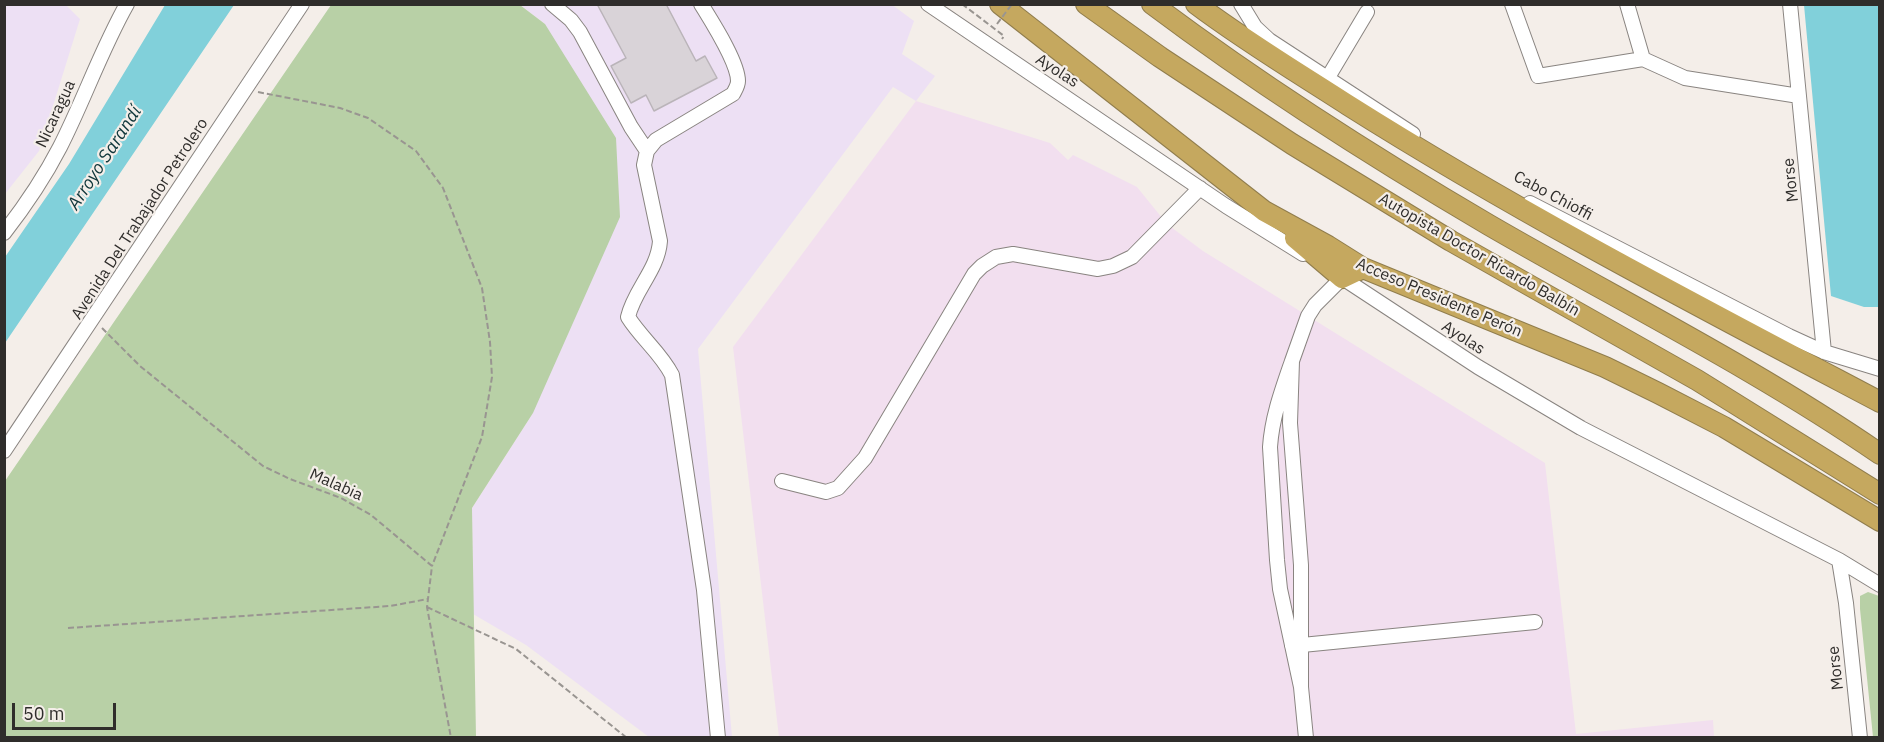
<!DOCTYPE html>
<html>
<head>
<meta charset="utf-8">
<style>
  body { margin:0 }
  #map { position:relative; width:1884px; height:742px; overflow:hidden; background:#f4eee9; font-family:"IBM Plex Sans",sans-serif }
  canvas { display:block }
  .frame { position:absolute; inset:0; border:6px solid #2f2d2b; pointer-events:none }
  .scale { position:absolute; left:12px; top:703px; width:104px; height:27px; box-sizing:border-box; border:3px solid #2f2d2b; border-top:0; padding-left:8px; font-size:18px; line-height:21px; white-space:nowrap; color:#2f2d2b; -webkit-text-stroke:4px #f4eee9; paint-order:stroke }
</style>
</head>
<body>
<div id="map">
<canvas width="1884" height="742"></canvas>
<div class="frame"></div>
<div class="scale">50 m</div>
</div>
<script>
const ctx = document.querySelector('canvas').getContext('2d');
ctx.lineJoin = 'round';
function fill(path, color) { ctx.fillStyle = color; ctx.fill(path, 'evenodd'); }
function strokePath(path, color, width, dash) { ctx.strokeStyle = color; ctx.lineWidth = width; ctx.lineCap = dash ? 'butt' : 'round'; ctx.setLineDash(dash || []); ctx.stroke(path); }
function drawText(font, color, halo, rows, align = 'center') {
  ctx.font = font + ' "IBM Plex Sans",sans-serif'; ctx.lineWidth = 4.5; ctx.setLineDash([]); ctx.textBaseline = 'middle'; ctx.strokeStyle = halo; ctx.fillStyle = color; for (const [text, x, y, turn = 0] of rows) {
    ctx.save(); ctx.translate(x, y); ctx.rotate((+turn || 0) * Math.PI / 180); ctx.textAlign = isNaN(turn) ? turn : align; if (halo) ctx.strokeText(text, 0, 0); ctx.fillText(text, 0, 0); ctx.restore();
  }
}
const commercial = new Path2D(`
  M916,101L1050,143L1068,160L1073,155L1137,187L1167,224L1203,251L1545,463L1576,734L1713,720L1714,737H779L733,347Z`);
const industrial = new Path2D(`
  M5,4L66,5L80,19L39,151L5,194Z
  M891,4L914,21L902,54L935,76L916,101L893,87L698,349L732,737H649L526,645L473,614L472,508L533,413L545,24L520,5Z`);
const green = new Path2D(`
  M331,5H520L545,24L616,138L620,217L533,413L472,508L476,737H5V481Z
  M1868,592L1879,596V737H1873L1860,609V596Z`);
const water = new Path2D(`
  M165,5H234L5,343V257L69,164Z
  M1804,5H1879V307H1864L1831,296Z`);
const building = new Path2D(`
  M597,4H666L696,61L705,56L717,78L654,111L646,95L631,103L611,66L626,58Z`);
const path = new Path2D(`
  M962,4L1004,36L1002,39
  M258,92L340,108L368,118L416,151L443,188L482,288L490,342L492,377L482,437L432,566
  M102,328L140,366L263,466L290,479L341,498L371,515L432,566L427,607L451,738
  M427,607L516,649L627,738
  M68,628L390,606L428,599`);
const minor = new Path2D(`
  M552,4L571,20L580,32L631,127L647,151
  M701,4C712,22 738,62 738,81C738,86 735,90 733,94L656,140L647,151L644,165L660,241C658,270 634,290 628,317C641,338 661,353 672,375L704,590L718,738
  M928,4L1226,206L1303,254
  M1241,4L1255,27L1269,40L1413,134
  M1512,4L1538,76L1643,59L1685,78L1799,96
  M1627,4L1643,59
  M1790,4L1824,352
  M1327,79L1367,12
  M1530,203L1789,336L1824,352L1880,369
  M4,233C25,206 44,178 60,147C84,100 101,50 127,4
  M1338,275L1478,367L1581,428L1839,560L1880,585
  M1292,361L1308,316L1315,305L1342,278
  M4,451L302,4
  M782,481L826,492L838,488L865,458L974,274L982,266L996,257L1013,254L1098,269L1113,266L1132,257L1200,188
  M1839,560L1846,603L1860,738
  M1292,646L1535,622
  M1301,687V565L1290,423L1292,361C1282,390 1272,417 1270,447L1277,560L1280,589L1301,687L1306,738`);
const highway = new Path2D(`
  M1000,4L1264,211L1328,246L1363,268L1605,367L1658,393L1724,427L1880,521
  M1086,4L1160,57L1292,144L1451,241L1697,380L1880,494
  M1152,4C1260,85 1373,157 1489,225C1620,301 1755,368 1880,454
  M1196,4C1245,41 1297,72 1348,105C1519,213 1700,307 1880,402
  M1295,238L1342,278L1363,268`);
const pathBridge = new Path2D(`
  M997,24L1012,4`);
const streetNames = [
  ["Ayolas",1057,71,33],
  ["Nicaragua",56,114,-65],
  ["Morse",1791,180,-96],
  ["Cabo Chioffi",1553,196,28],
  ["Avenida Del Trabajador Petrolero",140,219,-57],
  ["Autopista Doctor Ricardo Balbín",1479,255,30],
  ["Acceso Presidente Perón",1439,298,23],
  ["Ayolas",1463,338,33],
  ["Malabia",336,485,24],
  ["Morse",1836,668,-96]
];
const waterNames = [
  ["Arroyo Sarandí",105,158,-57]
];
fill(commercial, '#f2dfef');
fill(industrial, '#ede0f4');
fill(green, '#b8d0a6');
fill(water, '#81d0da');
fill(building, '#d9d3d8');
strokePath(building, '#bab4b9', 1.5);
strokePath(minor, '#898480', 16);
strokePath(highway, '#907d4d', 22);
strokePath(path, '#999591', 2, [6, 3]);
strokePath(minor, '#fff', 14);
strokePath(highway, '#c5a85f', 20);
strokePath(pathBridge, '#999591', 2, [6, 3]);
drawText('16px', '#2f2d2b', '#f4eee9', streetNames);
drawText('italic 18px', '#0f363a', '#f4eee9', waterNames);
</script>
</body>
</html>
